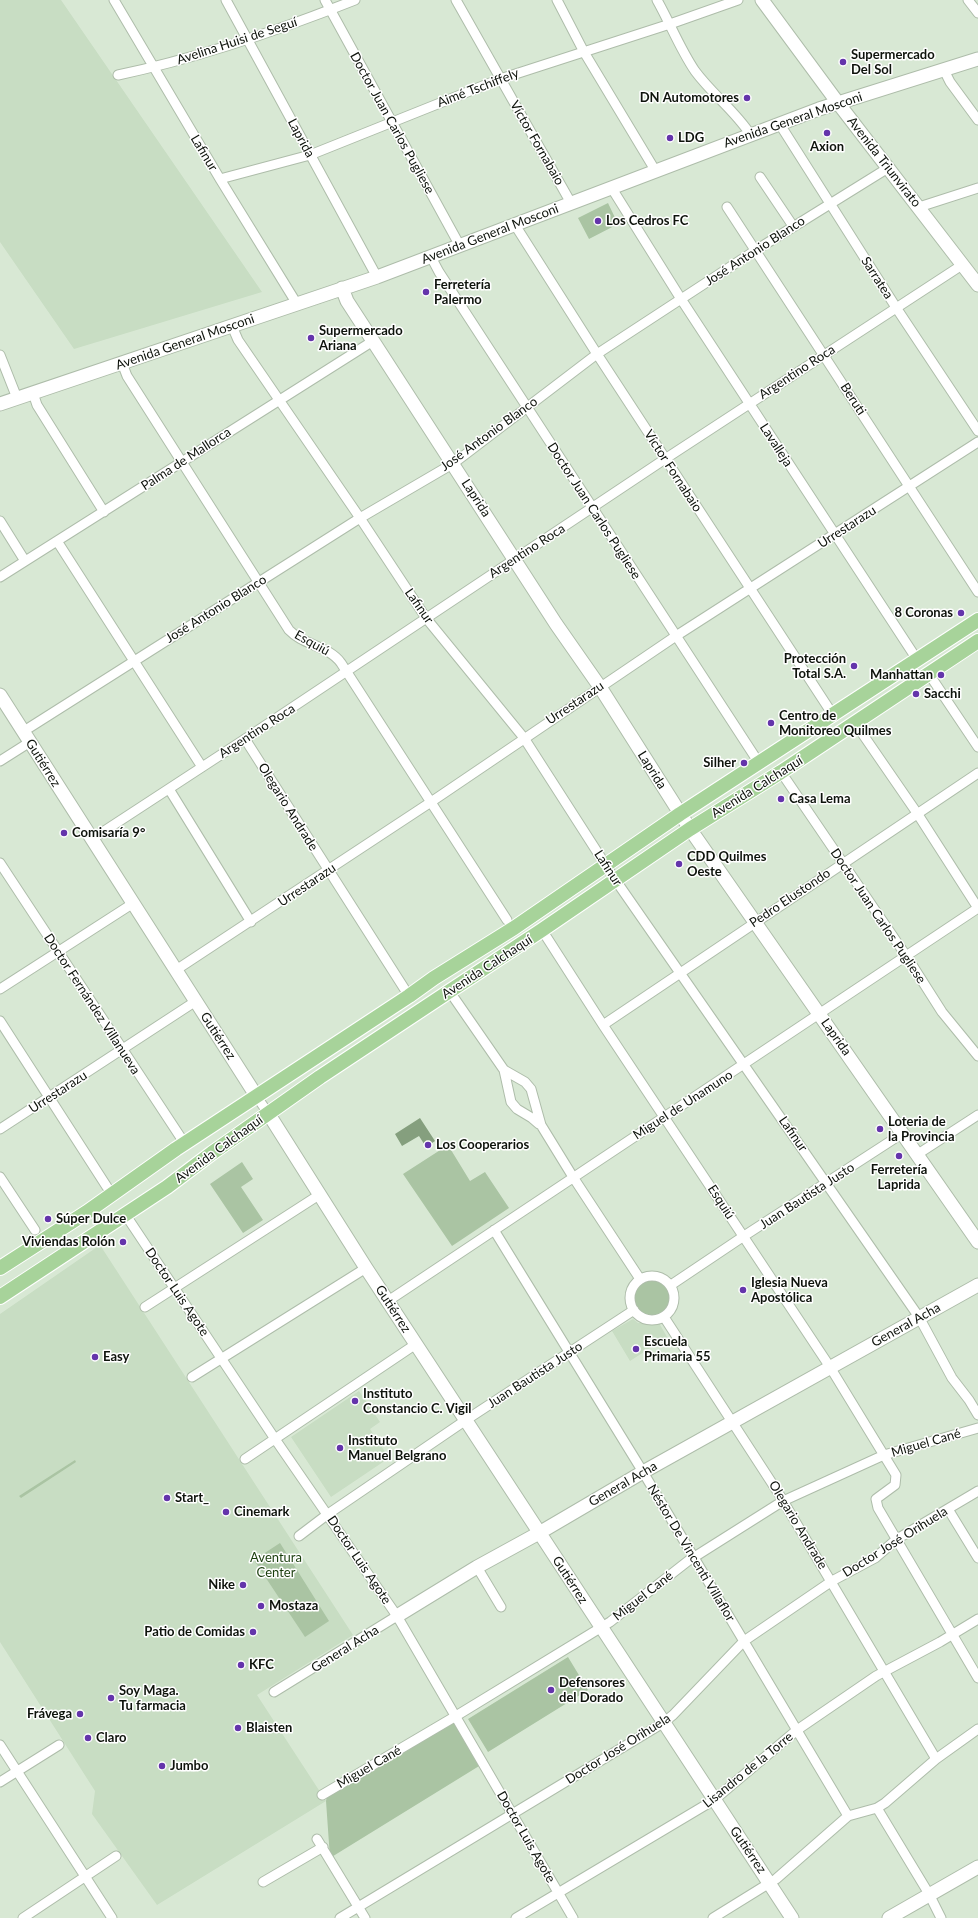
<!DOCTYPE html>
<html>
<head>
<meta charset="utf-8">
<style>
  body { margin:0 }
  canvas { display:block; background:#d8e8d4 }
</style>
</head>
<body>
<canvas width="978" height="1918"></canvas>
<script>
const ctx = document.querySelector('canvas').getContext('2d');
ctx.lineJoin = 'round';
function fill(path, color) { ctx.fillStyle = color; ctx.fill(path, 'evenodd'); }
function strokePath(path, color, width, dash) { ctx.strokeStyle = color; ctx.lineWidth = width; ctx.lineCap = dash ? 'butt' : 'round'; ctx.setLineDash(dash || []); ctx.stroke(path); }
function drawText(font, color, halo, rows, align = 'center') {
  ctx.font = font + ' Lato,sans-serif'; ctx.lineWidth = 3; ctx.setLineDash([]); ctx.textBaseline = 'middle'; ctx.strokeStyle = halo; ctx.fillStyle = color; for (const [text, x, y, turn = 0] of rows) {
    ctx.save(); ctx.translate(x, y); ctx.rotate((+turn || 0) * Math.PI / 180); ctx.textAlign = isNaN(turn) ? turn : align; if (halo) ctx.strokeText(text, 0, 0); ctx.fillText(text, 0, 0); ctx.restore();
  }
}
const built = new Path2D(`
  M0,0H61L262,292L74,349L0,242Z
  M100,1245L353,1635L257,1695L326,1801L157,1905L92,1814L95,1791L0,1642V1314Z
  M633,1319L638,1323H659L667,1337L630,1361L612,1331Z
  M359,1391L380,1422L370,1429L389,1458L331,1497L291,1437Z`);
const green = new Path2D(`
  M608,203L618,224L589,239L578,218Z
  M448,1145L470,1181L485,1172L509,1208L452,1246L403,1174Z
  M242,1162L253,1179L241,1187L263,1220L243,1233L210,1184Z
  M634 1298a19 19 0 1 1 38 0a19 19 0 1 1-38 0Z
  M75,1460L76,1462L21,1498L19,1496Z
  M280,1543L329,1621L305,1637L254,1560Z
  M568,1657L588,1690L488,1752L468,1719Z
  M456,1716L484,1763L330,1858L326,1801L328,1791Z`);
const water = new Path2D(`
  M420,1118L435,1141L426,1147L419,1136L402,1146L395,1134Z`);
const street = new Path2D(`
  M114,0L220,179L297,304
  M226,0L377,277
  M325,0L460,246
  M456,0L571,203
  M557,0L584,52L655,170
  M657,0C670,23 680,49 695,71C712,94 735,111 750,134
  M968,0L978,13
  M944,70L950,82L978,120
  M118,75C199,58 277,31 355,0
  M779,123L897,309L978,431
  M760,177L793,226
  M220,179L310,155L500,79L670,24L738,0
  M611,187L681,299L918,661
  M727,207L978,592
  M919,207L978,188
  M515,225L597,354L833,715
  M431,257L439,272L759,763
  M232,326L238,340L360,518L426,618L524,738L612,875L919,1317L952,1378L969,1400L978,1415
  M0,355L17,398
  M122,363L127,376L289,630C303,645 329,646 341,663L507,920
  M33,393L37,405L104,512
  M0,521L25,561
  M57,541L202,767
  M0,577L373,341
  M929,674L978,747
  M855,723L917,813L978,908
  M24,731L360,518L454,463L597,354L756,250L888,168
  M245,739L409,996
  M0,761L30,742
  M781,772L907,957L942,1012L978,1056
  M169,789L251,922
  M92,839L245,739L665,459L962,265
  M0,863L185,1144
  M542,930L603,1025L830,1367L896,1475L895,1485L876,1499L878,1508L978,1678
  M176,970L431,802L676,636L978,442
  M0,989L132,904
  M450,992L504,1070L511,1102L517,1109L532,1118L539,1124
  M0,1021L107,1187
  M603,1025L978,773
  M504,1070L525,1082L531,1089L541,1125L573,1177L640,1279
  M257,1097L268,1113
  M0,1129L196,1001
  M918,1154L978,1115
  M0,1177L35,1230
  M125,1214L275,1439L397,1616L573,1918
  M494,1230L643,1472L848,1816
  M630 1298a22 22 0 1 1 44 0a22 22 0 1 1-44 0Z
  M671,1285L744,1236L903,1133
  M388,1301L978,908
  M145,1307L319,1195
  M664,1317L779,1494L936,1759
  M192,1377L366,1268
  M245,1459L416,1344
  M948,1509L978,1558
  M299,1536L328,1514L466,1420L634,1310
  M477,1567L501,1607
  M274,1692L397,1616
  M0,1745L112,1918
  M0,1782L59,1745
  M322,1795L456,1716L610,1622L688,1561L783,1501L884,1455L978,1428
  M877,1808L929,1894L941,1918
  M317,1839L365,1918
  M263,1882L323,1847
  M23,1918L116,1856
  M340,1918L663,1723L673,1715L744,1641L832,1581L875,1558L897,1539L978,1491
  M516,1918L714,1800L797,1730L876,1676L940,1642L978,1619
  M713,1918L776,1879L848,1816L877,1808L885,1803L936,1759L978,1729`);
const secondary = new Path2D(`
  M762,0L838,103L978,285
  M342,288L347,301L373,341L556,624L600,687L690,829L978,1242
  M0,404L377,277L819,109L978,59
  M0,695L257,1097
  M268,1113L366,1268L792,1918
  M397,1616L477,1567L539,1533L643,1472L978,1285
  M889,1918L978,1867`);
const primary = new Path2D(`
  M0,1268L87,1212L176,1149L409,996L434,978L514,928L680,814L978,620
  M0,1297L167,1187L212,1153L320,1077L542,930L690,829L781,772L978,641`);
const markers = [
  [843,62,4,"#6434ab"],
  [747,98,4,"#6434ab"],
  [827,133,4,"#6434ab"],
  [670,138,4,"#6434ab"],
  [598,221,4,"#6434ab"],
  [426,292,4,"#6434ab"],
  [311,338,4,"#6434ab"],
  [961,613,4,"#6434ab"],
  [854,666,4,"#6434ab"],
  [941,675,4,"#6434ab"],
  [916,694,4,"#6434ab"],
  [771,723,4,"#6434ab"],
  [744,763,4,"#6434ab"],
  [781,799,4,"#6434ab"],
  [64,833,4,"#6434ab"],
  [679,864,4,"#6434ab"],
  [880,1129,4,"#6434ab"],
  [428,1145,4,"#6434ab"],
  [899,1156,4,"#6434ab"],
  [48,1219,4,"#6434ab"],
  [123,1242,4,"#6434ab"],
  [743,1290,4,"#6434ab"],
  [636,1349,4,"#6434ab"],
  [95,1357,4,"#6434ab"],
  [355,1401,4,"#6434ab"],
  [340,1448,4,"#6434ab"],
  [167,1498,4,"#6434ab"],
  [226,1512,4,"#6434ab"],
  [243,1585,4,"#6434ab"],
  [261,1606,4,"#6434ab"],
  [253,1632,4,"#6434ab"],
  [241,1665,4,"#6434ab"],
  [551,1690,4,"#6434ab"],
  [111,1698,4,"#6434ab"],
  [80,1714,4,"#6434ab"],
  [238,1728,4,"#6434ab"],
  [88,1738,4,"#6434ab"],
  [162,1766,4,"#6434ab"]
];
const streetNames = [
  ["Avelina Huisi de Seguí",237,41,-18],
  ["Aimé Tschiffely",478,88,-21],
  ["Avenida General Mosconi",793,120,-19],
  ["Doctor Juan Carlos Pugliese",392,123,61],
  ["Laprida",301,138,62],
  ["Víctor Fornabaio",537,143,60],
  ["Lafinur",204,153,59],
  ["Avenida Triunvirato",884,162,52],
  ["Avenida General Mosconi",490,234,-21],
  ["José Antonio Blanco",755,251,-33],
  ["Sarratea",877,278,57],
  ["Avenida General Mosconi",185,342,-19],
  ["Argentino Roca",797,372,-33],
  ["Beruti",853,399,57],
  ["José Antonio Blanco",489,434,-36],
  ["Lavalleja",776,445,57],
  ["Palma de Mallorca",186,459,-33],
  ["Víctor Fornabaio",673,471,57],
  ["Laprida",476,498,57],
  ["Doctor Juan Carlos Pugliese",594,511,57],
  ["Urrestarazu",847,527,-33],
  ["Argentino Roca",527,551,-33],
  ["Lafinur",419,606,55],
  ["José Antonio Blanco",216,609,-32],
  ["Esquiú",312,643,29],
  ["Urrestarazu",575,703,-34],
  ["Argentino Roca",257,731,-33],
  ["Gutiérrez",43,763,58],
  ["Laprida",652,770,58],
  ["Avenida Calchaquí",757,787,-32],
  ["Olegario Andrade",288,807,58],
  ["Lafinur",608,868,57],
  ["Urrestarazu",307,885,-34],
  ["Pedro Elustondo",790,898,-34],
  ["Doctor Juan Carlos Pugliese",878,916,56],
  ["Avenida Calchaquí",487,967,-33],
  ["Doctor Fernández Villanueva",92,1004,57],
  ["Gutiérrez",218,1036,57],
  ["Laprida",836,1037,55],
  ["Urrestarazu",58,1092,-33],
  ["Miguel de Unamuno",683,1105,-33],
  ["Lafinur",793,1134,55],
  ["Avenida Calchaquí",219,1149,-36],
  ["Juan Bautista Justo",807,1196,-33],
  ["Esquiú",721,1202,57],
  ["Doctor Luis Agote",177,1292,56],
  ["Gutiérrez",393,1309,57],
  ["General Acha",906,1325,-29],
  ["Juan Bautista Justo",535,1375,-33],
  ["Miguel Cané",926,1443,-16],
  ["General Acha",623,1484,-30],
  ["Olegario Andrade",798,1525,59],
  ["Doctor José Orihuela",895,1542,-32],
  ["Néstor De Vincenti Villaflor",691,1553,59],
  ["Doctor Luis Agote",359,1560,56],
  ["Gutiérrez",570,1580,57],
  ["Miguel Cané",643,1596,-38],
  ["General Acha",345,1649,-32],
  ["Doctor José Orihuela",618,1749,-32],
  ["Miguel Cané",369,1767,-30],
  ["Lisandro de la Torre",748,1770,-39],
  ["Doctor Luis Agote",526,1837,60],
  ["Gutiérrez",748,1850,56]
];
const poiNames = [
  ["Supermercado",851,55],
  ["Del Sol",851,70],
  ["DN Automotores",739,98,"right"],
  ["LDG",678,138],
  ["Axion",827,147,"center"],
  ["Los Cedros FC",606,221],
  ["Ferretería",434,285],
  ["Palermo",434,300],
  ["Supermercado",319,331],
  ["Ariana",319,346],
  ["8 Coronas",953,613,"right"],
  ["Protección",846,659,"right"],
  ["Total S.A.",846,674,"right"],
  ["Manhattan",933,675,"right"],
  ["Sacchi",924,694],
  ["Centro de",779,716],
  ["Monitoreo Quilmes",779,731],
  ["Silher",736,763,"right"],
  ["Casa Lema",789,799],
  ["Comisaría 9°",72,833],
  ["CDD Quilmes",687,857],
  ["Oeste",687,872],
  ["Loteria de",888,1122],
  ["la Provincia",888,1137],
  ["Los Cooperarios",436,1145],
  ["Ferretería",899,1170,"center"],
  ["Laprida",899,1185,"center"],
  ["Súper Dulce",56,1219],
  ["Viviendas Rolón",115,1242,"right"],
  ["Iglesia Nueva",751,1283],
  ["Apostólica",751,1298],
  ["Escuela",644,1342],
  ["Primaria 55",644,1357],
  ["Easy",103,1357],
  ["Instituto",363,1394],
  ["Constancio C. Vigil",363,1409],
  ["Instituto",348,1441],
  ["Manuel Belgrano",348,1456],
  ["Start_",175,1498],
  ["Cinemark",234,1512],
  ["Nike",235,1585,"right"],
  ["Mostaza",269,1606],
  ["Patio de Comidas",245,1632,"right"],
  ["KFC",249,1665],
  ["Defensores",559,1683],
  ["del Dorado",559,1698],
  ["Soy Maga.",119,1691],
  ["Tu farmacia",119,1706],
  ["Frávega",72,1714,"right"],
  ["Blaisten",246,1728],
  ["Claro",96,1738],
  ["Jumbo",170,1766]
];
const parkNames = [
  ["Aventura",276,1558],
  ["Center",276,1573]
];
fill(built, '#c8ddc3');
fill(green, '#aac4a3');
fill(water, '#859f7e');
strokePath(street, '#aebdaa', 11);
strokePath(secondary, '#aebdaa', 15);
strokePath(primary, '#fff', 16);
strokePath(street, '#fff', 9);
strokePath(secondary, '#fff', 13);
strokePath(primary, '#a7d39a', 14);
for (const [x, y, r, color] of markers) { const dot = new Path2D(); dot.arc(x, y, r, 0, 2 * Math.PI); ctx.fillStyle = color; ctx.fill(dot); strokePath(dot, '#fff', 1.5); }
drawText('13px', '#0e130c', '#fff', streetNames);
drawText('bold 13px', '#0e130c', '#fff', poiNames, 'left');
drawText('13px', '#193d0c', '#fff', parkNames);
</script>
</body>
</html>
